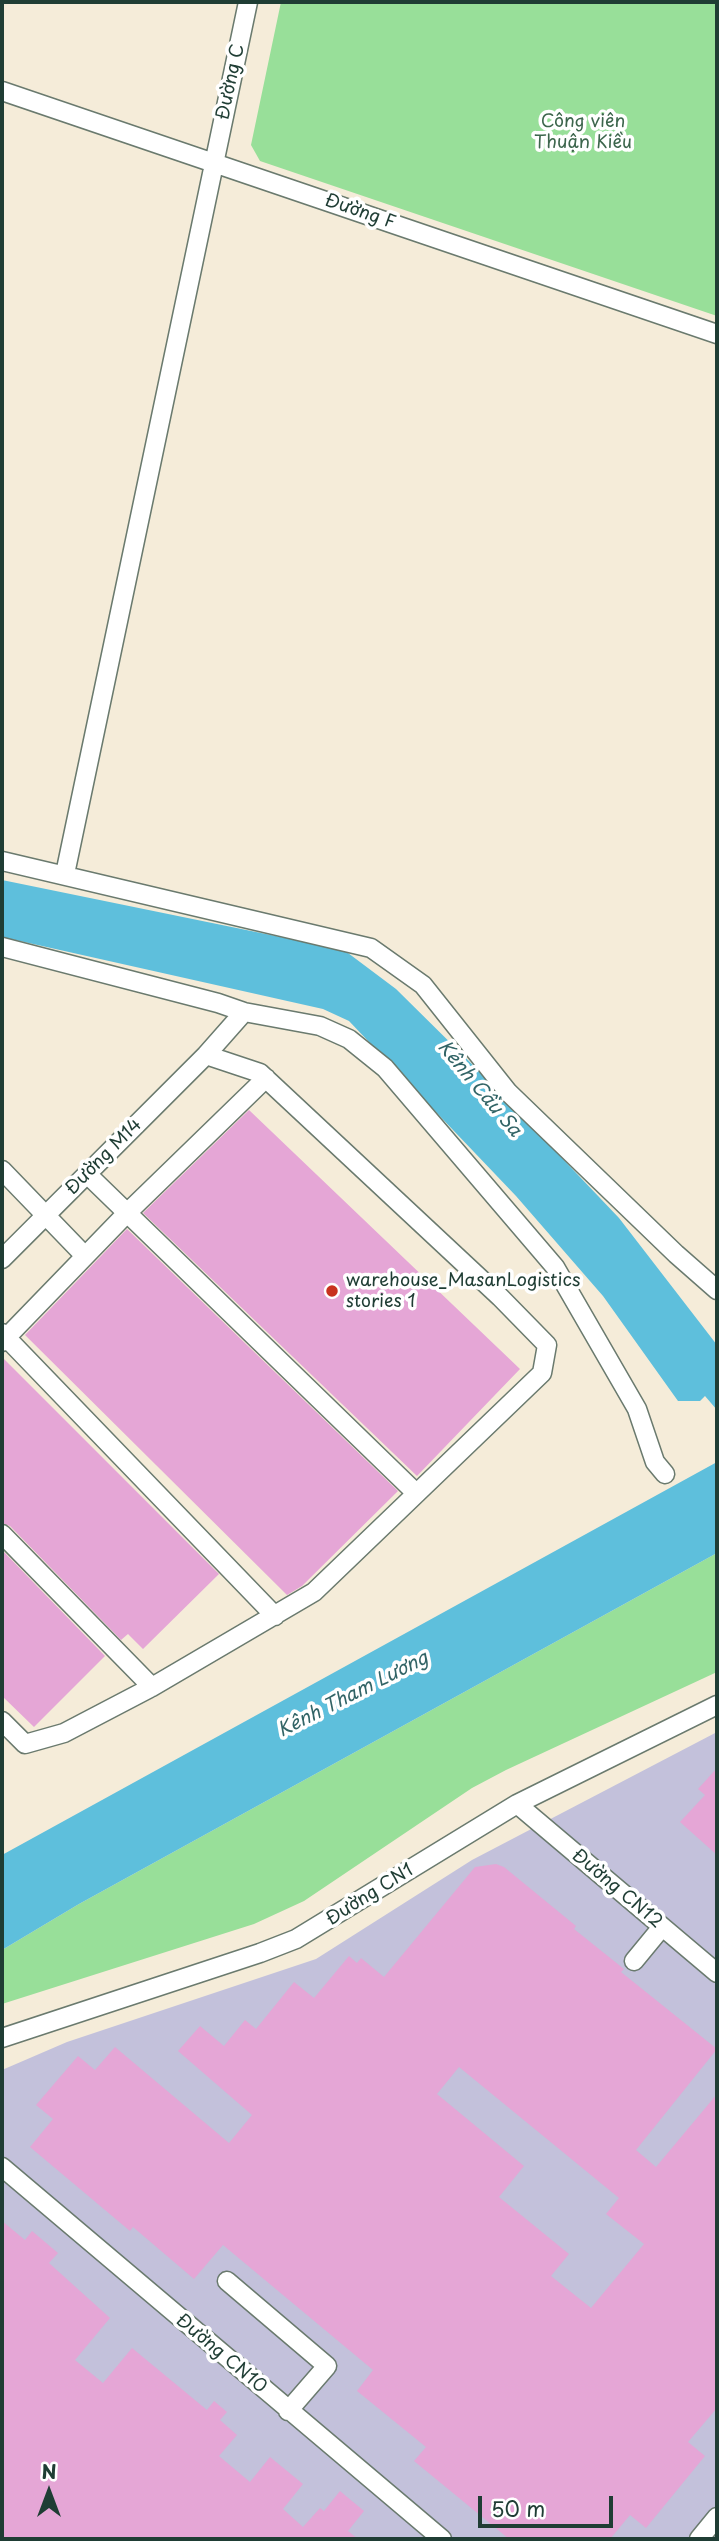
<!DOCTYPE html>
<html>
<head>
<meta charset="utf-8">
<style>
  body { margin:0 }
  #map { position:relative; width:719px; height:2541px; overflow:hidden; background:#f5ecd9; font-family:"Playpen Sans",sans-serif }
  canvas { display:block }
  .frame { position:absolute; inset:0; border:4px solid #1f3d34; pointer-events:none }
  .north { position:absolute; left:14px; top:2457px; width:70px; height:70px; -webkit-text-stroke:5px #fff; paint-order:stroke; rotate:0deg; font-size:19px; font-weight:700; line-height:28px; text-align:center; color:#1f3d34 }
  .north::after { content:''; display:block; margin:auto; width:24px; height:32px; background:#1f3d34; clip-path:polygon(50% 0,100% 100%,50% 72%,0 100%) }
  .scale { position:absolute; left:478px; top:2496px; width:135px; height:32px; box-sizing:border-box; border:4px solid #1f3d34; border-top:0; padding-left:9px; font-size:21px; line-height:24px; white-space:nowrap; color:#1f3d34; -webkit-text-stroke:5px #fff; paint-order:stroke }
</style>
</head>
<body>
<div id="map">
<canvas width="719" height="2541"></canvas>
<div class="frame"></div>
<div class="north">N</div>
<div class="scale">50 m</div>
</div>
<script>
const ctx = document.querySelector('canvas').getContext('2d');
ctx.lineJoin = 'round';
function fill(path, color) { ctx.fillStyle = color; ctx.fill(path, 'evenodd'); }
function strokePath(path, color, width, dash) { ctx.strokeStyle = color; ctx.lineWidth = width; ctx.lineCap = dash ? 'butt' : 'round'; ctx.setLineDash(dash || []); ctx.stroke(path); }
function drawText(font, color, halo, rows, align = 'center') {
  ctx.font = font + ' "Playpen Sans",sans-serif'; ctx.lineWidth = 7; ctx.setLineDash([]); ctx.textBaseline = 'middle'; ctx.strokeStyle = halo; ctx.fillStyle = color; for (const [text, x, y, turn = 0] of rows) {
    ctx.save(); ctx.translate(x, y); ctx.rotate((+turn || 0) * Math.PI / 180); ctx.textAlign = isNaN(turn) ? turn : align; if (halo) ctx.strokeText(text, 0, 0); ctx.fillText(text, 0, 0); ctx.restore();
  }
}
const industrial = new Path2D(`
  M717,1732V2539H2V2070L67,2042L316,1959L472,1860Z`);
const green = new Path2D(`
  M281,2H717V316L260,161L251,145Z
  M717,1553V1672L506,1770L472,1788L304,1901L254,1924L2,2004V1950L79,1904Z`);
const water = new Path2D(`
  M2,880L344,950L396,989L482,1074L619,1218L717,1345V1410L705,1396L700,1401H678L603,1296L516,1196L349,1021L323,1009L2,937Z
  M717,1462V1553L79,1904L2,1950V1855Z`);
const building = new Path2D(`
  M249,1110L520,1369L417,1476L143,1213Z
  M127,1229L398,1491L302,1586L287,1595L25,1335Z
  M2,1357L219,1574L143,1649L128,1634L121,1640L10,1526L2,1523Z
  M2,1550L105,1656L34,1727L2,1696Z
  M717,1768V1855L680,1822L705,1795L698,1789Z
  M496,1864L504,1867L576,1926L574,1929L624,1969L621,1972L717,2049L636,2150L656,2167L717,2094V2408L688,2442L705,2456L646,2528L630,2515L610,2539H509L414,2461L426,2447L357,2391L373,2370L223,2245L194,2279L133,2227L130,2231L30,2147L53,2119L36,2105L78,2056L95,2070L115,2047L229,2143L252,2115L178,2051L200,2026L224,2046L245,2020L256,2029L294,1982L314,1998L349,1956L357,1963L361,1958L384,1977L475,1867ZM459,2067L619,2198L606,2214L644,2244L591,2308L551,2276L569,2254L499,2197L524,2166L437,2094Z
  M2,2221L25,2240L32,2231L58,2253L49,2263L110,2318L75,2360L103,2383L132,2348L207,2410L214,2401L227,2412L220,2420L237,2435L219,2456L250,2482L270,2457L303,2484L283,2509L303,2527L320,2508L324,2511L340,2491L364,2511L348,2531L358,2539H2Z`);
const minor = new Path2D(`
  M2,91L717,334
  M2,861L371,948L423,985L508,1092L676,1254L717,1290
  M65,874L248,2
  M2,947L218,1003L244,1012L320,1026L349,1039L385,1068L555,1267L637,1409L655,1462L665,1474
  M2,1170L85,1256
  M87,1174L416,1493
  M2,1259L206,1055L244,1012
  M2,1333L275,1616
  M2,1342L127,1213L266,1078
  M2,1534L152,1687
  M2,1721L25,1744L64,1733L152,1687L314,1592L542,1373L547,1345L500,1297L260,1073L206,1055
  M517,1804L717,1973
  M634,1961L662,1927
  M2,2038L260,1953L296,1939L517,1804L717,1705
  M2,2167L442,2539
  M227,2281L327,2366L288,2411
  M699,2539L717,2517`);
const markers = [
  [332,1291,7,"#c8321e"]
];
const streetNames = [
  ["Đường C",231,82,-78],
  ["Đường F",360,212,19],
  ["Đường M14",104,1157,-45],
  ["Đường CN12",617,1889,40],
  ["Đường CN1",370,1895,-32],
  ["Đường CN10",221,2354,40]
];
const parkNames = [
  ["Công viên",583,122],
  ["Thuận Kiều",583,143]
];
const poiNames = [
  ["warehouse_MasanLogistics",346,1281],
  ["stories 1",346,1302]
];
const waterNames = [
  ["Kênh Cầu Sa",479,1089,50],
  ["Kênh Tham Lương",353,1695,-27]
];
fill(industrial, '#c3c1db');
fill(green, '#98df99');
fill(water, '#5ebfdc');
fill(building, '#e5a6d6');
strokePath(minor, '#6a7a6e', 21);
strokePath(minor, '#fff', 18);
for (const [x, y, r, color] of markers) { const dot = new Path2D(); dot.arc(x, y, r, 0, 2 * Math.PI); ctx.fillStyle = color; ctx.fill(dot); strokePath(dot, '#fff', 2.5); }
drawText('18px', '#1f3d34', '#fff', streetNames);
drawText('18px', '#3d664d', '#fff', parkNames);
drawText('18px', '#1f3d34', '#fff', poiNames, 'left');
drawText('italic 19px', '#326466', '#fff', waterNames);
</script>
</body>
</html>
